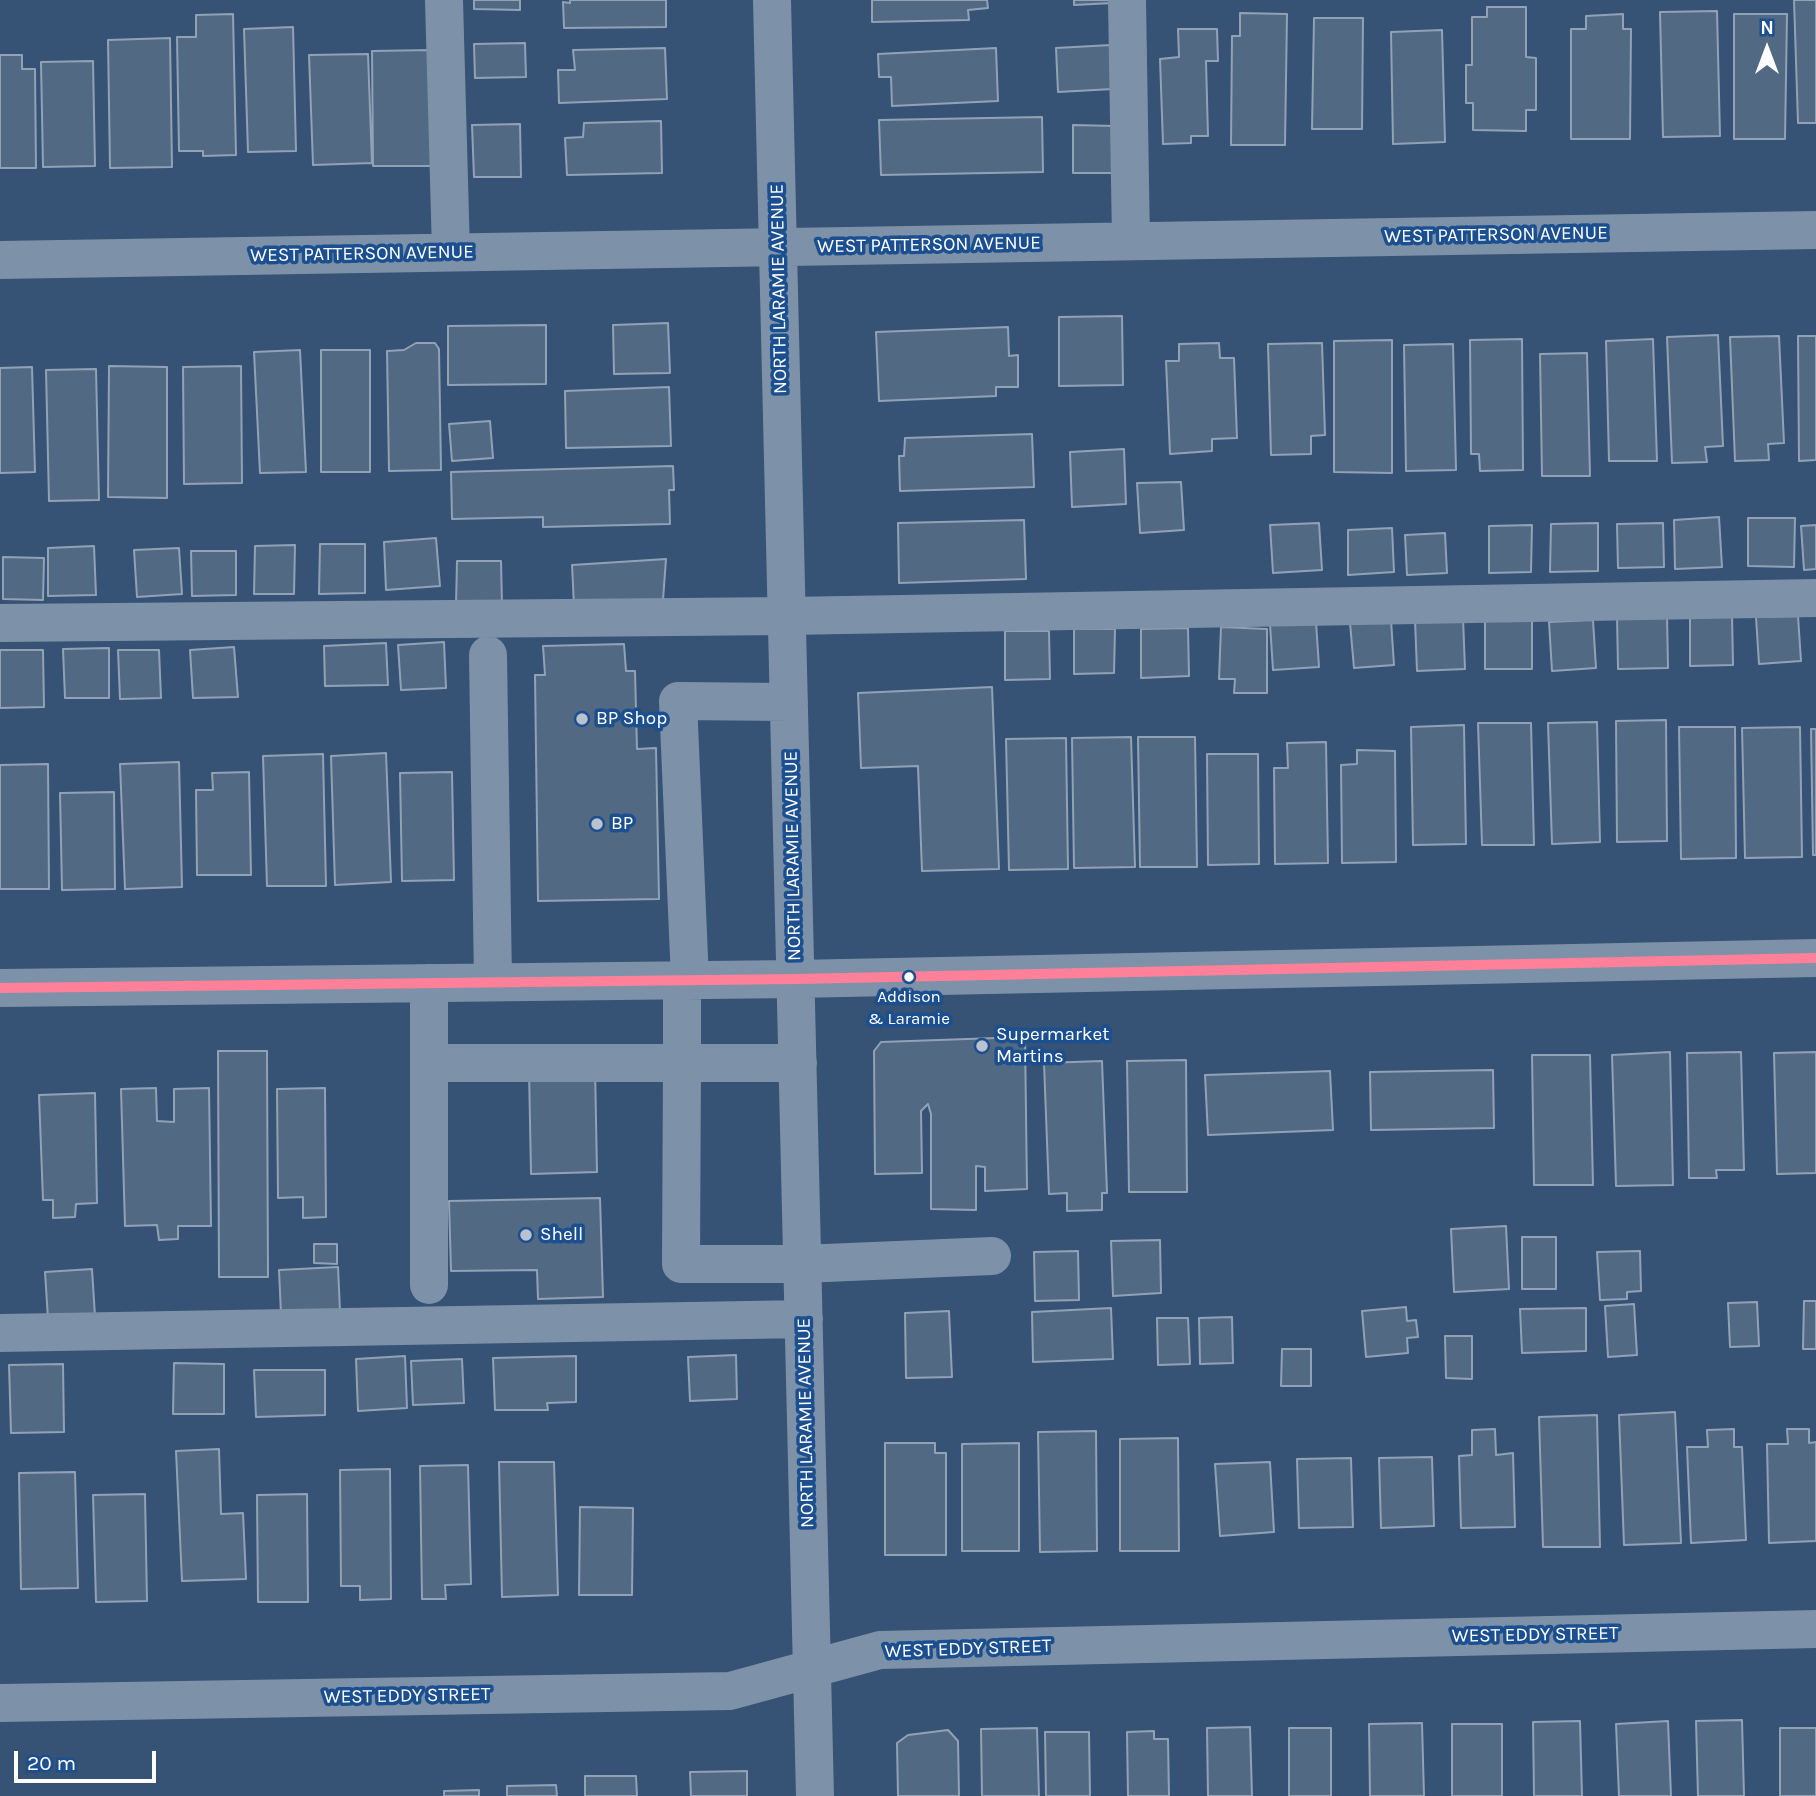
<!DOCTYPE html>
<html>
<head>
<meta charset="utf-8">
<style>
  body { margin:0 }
  #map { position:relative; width:1816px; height:1796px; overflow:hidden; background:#365274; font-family:Karla,sans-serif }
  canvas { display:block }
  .north { position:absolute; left:1732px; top:14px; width:70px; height:70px; -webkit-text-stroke:5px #1b4f8f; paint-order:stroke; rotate:0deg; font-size:19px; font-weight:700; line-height:28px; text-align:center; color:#fff }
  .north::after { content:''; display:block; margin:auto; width:24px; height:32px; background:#fff; clip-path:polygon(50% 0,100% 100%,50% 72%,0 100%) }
  .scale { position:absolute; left:14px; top:1751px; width:142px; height:32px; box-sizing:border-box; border:4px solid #fff; border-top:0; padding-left:9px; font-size:21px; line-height:24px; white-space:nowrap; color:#fff; -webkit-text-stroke:5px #1b4f8f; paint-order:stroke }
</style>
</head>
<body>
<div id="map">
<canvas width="1816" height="1796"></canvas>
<div class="north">N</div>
<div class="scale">20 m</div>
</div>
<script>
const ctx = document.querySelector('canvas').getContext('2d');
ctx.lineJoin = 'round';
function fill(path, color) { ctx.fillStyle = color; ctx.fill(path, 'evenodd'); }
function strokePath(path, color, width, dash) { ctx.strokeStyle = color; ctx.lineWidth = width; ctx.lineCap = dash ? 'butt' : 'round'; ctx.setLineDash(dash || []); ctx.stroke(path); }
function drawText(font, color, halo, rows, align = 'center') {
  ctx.font = font + ' Karla,sans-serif'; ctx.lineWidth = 7; ctx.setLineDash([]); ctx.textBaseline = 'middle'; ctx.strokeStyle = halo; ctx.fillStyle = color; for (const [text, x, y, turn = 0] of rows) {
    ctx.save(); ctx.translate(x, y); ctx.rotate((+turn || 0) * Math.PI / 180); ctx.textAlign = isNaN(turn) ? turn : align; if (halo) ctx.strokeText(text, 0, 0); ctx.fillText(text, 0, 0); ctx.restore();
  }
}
const building = new Path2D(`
  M474,0H520V10L474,9Z
  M570,0H666V27L564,28L563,2L570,3Z
  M872,0H987L988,8L968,10L969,20L872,22Z
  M1074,0H1113V3L1074,5Z
  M1794,0H1816V123H1798Z
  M1487,7H1526V57L1536,58V110H1526V131L1473,130V103H1466V65H1472V17H1487Z
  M1717,11L1720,136L1663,137L1660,12Z
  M1240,13L1287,14L1285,145H1231L1232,36H1240Z
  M233,14L236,155L203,156V151H179L177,37H196V15Z
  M1623,14V29H1631L1630,139H1571V29H1586V16Z
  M1734,14H1787L1785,139H1734Z
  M1314,18H1363L1362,129H1312Z
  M293,27L296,151L248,152L244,29Z
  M1178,29H1217L1218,61H1206L1208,136H1191V143L1163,144L1160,59L1179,57Z
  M1442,30L1445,142L1393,144L1391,32Z
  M170,38L172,167L110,168L108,40Z
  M525,43L526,77L475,78L474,44Z
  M1111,45L1113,89L1058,92L1056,48Z
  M665,48L667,99L559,103L558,70H575L573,50Z
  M996,48L998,101L892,106L891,77H879L878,54Z
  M432,50L434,166H373L372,51Z
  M368,54L372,163L313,165L309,55Z
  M0,55H22V69H35L36,168H0Z
  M93,61L95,166L43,167L41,62Z
  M1042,117L1043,172L881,175L879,120Z
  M661,121L662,173L567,175L565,138L583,137L584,123Z
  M520,124L521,177H474L472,125Z
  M1073,125L1116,126V173H1073Z
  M1122,316L1123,385L1059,386V317Z
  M668,323L670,373L614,374L613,325Z
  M546,325V384L448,385V326Z
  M1008,327L1009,356L1018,355V387H996V396L879,401L876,332Z
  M1718,335L1723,446L1705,447L1707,462L1672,463L1667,337Z
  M1779,336L1784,443L1768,444L1769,460L1735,461L1730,337Z
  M1798,336H1816V460L1799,461Z
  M1522,339L1523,470L1480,471L1479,454H1471L1470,340Z
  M1653,339L1657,461H1609L1606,341Z
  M1392,340V473L1334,472V341Z
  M416,343H435L439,349L441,470L389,471L387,351L404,350Z
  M1219,343L1220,358H1234L1237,438L1212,439V451L1170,454L1166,361H1179V344Z
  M1322,343L1325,435L1311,436V454L1271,455L1268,344Z
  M1453,344L1456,470L1406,471L1404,345Z
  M300,350L306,472L260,473L254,352Z
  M321,350H370V472H321Z
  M1587,353L1590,476H1542L1540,354Z
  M109,366L167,367V498L108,497Z
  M241,366L242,483L184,484L183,367Z
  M32,367L35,472L0,473V368Z
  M96,369L99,500L49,501L46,370Z
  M669,387L671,446L566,448L565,391Z
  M490,421L493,458L452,461L449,424Z
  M1032,434L1034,487L900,491L899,456H904L905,438Z
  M1124,449L1126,504L1072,507L1070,452Z
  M673,466L674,490H669L670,524L543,527V517L452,519L451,472Z
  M1181,482L1184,530L1140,533L1137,483Z
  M1719,517L1722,567L1675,569L1674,520Z
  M1748,518H1795L1794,567L1748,566Z
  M1024,520L1026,579L899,583L898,523Z
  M1319,523L1322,570L1273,573L1270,525Z
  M1598,523V571L1550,572L1551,524Z
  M1663,523L1664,567L1618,568L1617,524Z
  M1532,525L1531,572L1489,573V526Z
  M1816,525V569L1804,570L1801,526Z
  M1392,528L1394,572L1348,575V530Z
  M1445,533L1447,573L1407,575L1405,535Z
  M436,538L440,586L386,590L384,542Z
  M320,544H365V593L319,594Z
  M295,545L294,594H254L255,546Z
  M94,546L96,595L48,596V548Z
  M179,548L182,594L137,597L134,550Z
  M191,551H236V595L192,596Z
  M3,557L44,558L43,600L3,599Z
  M666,559L663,600L574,606L572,565Z
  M457,561H501L502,605H456Z
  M1667,614L1668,668L1618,669L1617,616Z
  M1690,614H1732L1733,665L1690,666Z
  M1798,616L1801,661L1759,664L1756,617Z
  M1463,618L1465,669L1417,671L1415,620Z
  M1391,620L1394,665L1354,668L1350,623Z
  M1485,620L1532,621V669H1485Z
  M1593,620L1596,668L1552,671L1549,622Z
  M1316,622L1319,667L1273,670L1270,624Z
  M1221,627L1267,629V693H1234L1235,679H1219Z
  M1188,628L1189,676L1141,678V629Z
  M1074,629H1115L1114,673L1074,674Z
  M1005,631H1049L1050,679L1005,680Z
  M444,642L446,688L401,690L398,645Z
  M386,643L388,685L325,686L324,646Z
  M624,644L626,671H635L637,749L656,748L659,899L538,901L535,675H545L543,646Z
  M234,647L238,697L193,698L190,650Z
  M109,648V698H65L63,649Z
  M0,650H43L44,707L0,708Z
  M118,650H159L161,698L120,699Z
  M992,687L999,869L922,871L918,766L861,768L858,693Z
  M1666,720L1667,841L1617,842L1616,721Z
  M1597,722L1600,842L1552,844L1548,723Z
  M1478,723H1531L1534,845H1482Z
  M1464,725L1466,844L1413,845L1411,727Z
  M1679,727H1735L1736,858L1681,859Z
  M1800,727L1802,857L1745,858L1742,728Z
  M1811,729H1816V855H1813Z
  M1131,737L1135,867L1074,868L1072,738Z
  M1138,737H1195L1197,867H1140Z
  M1066,738L1068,869L1009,870L1006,739Z
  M1326,742L1328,863L1275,864L1274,768H1288L1287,743Z
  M1357,750L1395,751L1396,862L1342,863L1341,765L1357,764Z
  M386,753L391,882L335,885L331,756Z
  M323,754L326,886H267L263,756Z
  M1207,754H1258L1259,864L1208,865Z
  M179,762L182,887L125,889L120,764Z
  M48,764L49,889H0V765Z
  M249,772L251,875H197L196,790H213L212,773Z
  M452,772L454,880L402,881L400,773Z
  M114,792L115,889L62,890L60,793Z
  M1025,1037L1027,1189L985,1191V1167L976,1166V1210L931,1209V1114L928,1104L921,1111L922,1173L875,1174L874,1051L881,1042Z
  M218,1051H267L268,1277H219Z
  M1670,1052L1673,1185L1616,1186L1612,1055Z
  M1741,1052L1744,1170H1716L1717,1178H1689L1687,1053Z
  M1816,1052V1173L1777,1174L1774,1053Z
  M1532,1055H1590L1593,1185H1534Z
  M1186,1060L1187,1192H1129L1127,1061Z
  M1102,1061L1107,1193H1102V1210L1067,1211V1193L1049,1194L1044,1063Z
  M595,1067L597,1172L531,1174L529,1069Z
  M1493,1070L1494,1128L1371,1130L1370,1072Z
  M1330,1071L1333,1130L1208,1135L1205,1075Z
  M156,1088L157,1121L174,1122V1089L209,1088L211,1226H178V1239L159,1240L157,1225L125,1226L121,1089Z
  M325,1088L326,1217L303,1218V1197L278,1198L277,1089Z
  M95,1093L97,1203L76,1204L75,1217L53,1218V1200H43L39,1095Z
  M600,1198L603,1297L538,1299L537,1270L451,1271L449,1201Z
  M1506,1226L1509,1289L1454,1292L1451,1229Z
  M1522,1237H1556V1289H1522Z
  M1160,1240L1161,1293L1113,1296L1111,1241Z
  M314,1244H337V1264L314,1263Z
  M1078,1251L1079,1300L1035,1301L1034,1252Z
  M1640,1251L1641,1291L1627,1292V1299L1600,1300L1597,1252Z
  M338,1267L340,1311L281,1314L279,1270Z
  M92,1269L95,1316L48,1319L45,1272Z
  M1804,1301H1816V1349H1803Z
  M1757,1302L1759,1346L1730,1347L1728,1303Z
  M1634,1304L1637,1355L1608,1357L1605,1306Z
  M1406,1307L1407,1321L1416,1320L1418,1337L1407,1338L1408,1353L1366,1357L1362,1311Z
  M1111,1308L1113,1359L1033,1362L1032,1312Z
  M1586,1308V1351L1522,1353L1520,1309Z
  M949,1311L952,1377L906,1378L905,1313Z
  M1232,1317L1233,1363L1200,1364L1199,1318Z
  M1157,1318H1188L1190,1364L1158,1365Z
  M1445,1336H1472V1379L1446,1378Z
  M1282,1349H1311V1386H1281Z
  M736,1355L737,1399L690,1401L688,1357Z
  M405,1356L407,1408L358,1411L356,1359Z
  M576,1356V1402L547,1403L548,1410H495L493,1358Z
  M462,1359L464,1403L413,1405L411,1361Z
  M174,1363L224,1364V1414H173Z
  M63,1364L64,1432L11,1433L9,1365Z
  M254,1370H325V1415L256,1417Z
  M1675,1412L1681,1543L1624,1545L1619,1415Z
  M1597,1415L1600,1547H1543L1539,1417Z
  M1495,1429L1496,1455L1513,1453L1515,1527L1461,1528L1459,1456L1472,1455V1430Z
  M1734,1429V1447H1742L1746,1540L1691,1543L1687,1447H1708L1707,1430Z
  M1787,1429H1809V1443L1816,1442V1541L1769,1543L1767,1444H1788Z
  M1096,1431L1097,1551L1040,1552L1038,1432Z
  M1178,1438L1179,1551H1120V1439Z
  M885,1443H935V1453H946V1555H885Z
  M1019,1443V1551H962V1444Z
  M219,1449L221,1514L243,1513L246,1579L182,1581L176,1451Z
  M1432,1457L1434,1526L1381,1528L1379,1458Z
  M1351,1458L1353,1527L1299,1528L1297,1459Z
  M499,1462H554L558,1595L502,1597Z
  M1270,1462L1274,1532L1220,1536L1215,1464Z
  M468,1465L471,1584L445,1585L446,1599H422L420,1466Z
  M390,1469L391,1599L360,1600V1586H341L340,1470Z
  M75,1472L78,1588L21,1589L19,1473Z
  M145,1494L147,1601L96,1602L93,1495Z
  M307,1494L308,1602H258L257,1495Z
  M580,1507L633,1508L632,1595H579Z
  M1742,1720L1744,1796H1698L1696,1721Z
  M1580,1721L1582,1796H1534L1533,1722Z
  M1668,1721L1671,1796H1619L1616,1724Z
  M1422,1723L1424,1796H1370L1369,1724Z
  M1452,1724H1502V1796H1452Z
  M1250,1727L1252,1796H1208L1207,1728Z
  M1037,1728L1039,1796H982L981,1729Z
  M1289,1728H1331V1796H1289Z
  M1780,1728H1816V1796H1780Z
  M948,1730L958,1741L959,1796H898L897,1743L908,1735Z
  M1154,1731V1739H1168L1169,1796H1128L1127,1732Z
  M1045,1732H1089L1090,1796H1046Z
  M747,1771V1796H691L690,1772Z
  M585,1776H636L637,1796H585Z
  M556,1785L557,1796H507V1786Z
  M479,1790V1796H444V1791Z`);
const minor = new Path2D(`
  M444,0L451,252
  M772,0L815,1796
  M1127,0L1131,241
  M0,260L1816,230
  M0,623L788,616L1816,598
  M488,655L493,982
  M690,980L678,701L789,702
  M429,983V1063H682V980
  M0,988L795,979L1816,958
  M429,1063V1285
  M798,1063H682L681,1264H802L992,1256
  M0,1333L804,1319
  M0,1703L730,1691L880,1650L1816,1629`);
const bus1 = new Path2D(`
  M0,988L795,979L1816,958`);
const markers = [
  [582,719,7,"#b9c2ce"],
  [597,824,7,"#b9c2ce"],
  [909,977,6,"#fff"],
  [982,1046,7,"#b9c2ce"],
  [526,1235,7,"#b9c2ce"]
];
const busNames = [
  ["Addison",909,997],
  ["& Laramie",909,1019]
];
const streetNames = [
  ["WEST PATTERSON AVENUE",1496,235,-1],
  ["WEST PATTERSON AVENUE",929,245,-1],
  ["WEST PATTERSON AVENUE",362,254,-1],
  ["NORTH LARAMIE AVENUE",779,289,-91],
  ["NORTH LARAMIE AVENUE",793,856,-91],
  ["NORTH LARAMIE AVENUE",806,1423,-91],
  ["WEST EDDY STREET",1535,1635,-1],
  ["WEST EDDY STREET",968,1649,-2],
  ["WEST EDDY STREET",407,1696,-1]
];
const poiNames = [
  ["BP Shop",596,719],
  ["BP",611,824],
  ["Supermarket",996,1035],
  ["Martins",996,1057],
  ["Shell",540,1235]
];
fill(building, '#526984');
strokePath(building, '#92a2b6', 2);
strokePath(minor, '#7d92a8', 38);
strokePath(bus1, '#ff8098', 10);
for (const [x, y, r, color] of markers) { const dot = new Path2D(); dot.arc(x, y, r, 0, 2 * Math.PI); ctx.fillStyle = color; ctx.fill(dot); strokePath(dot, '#1b4f8f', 2.5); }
drawText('17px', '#fff', '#1b4f8f', busNames);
drawText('19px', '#fff', '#1b4f8f', streetNames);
drawText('19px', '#fff', '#1b4f8f', poiNames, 'left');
</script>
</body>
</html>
